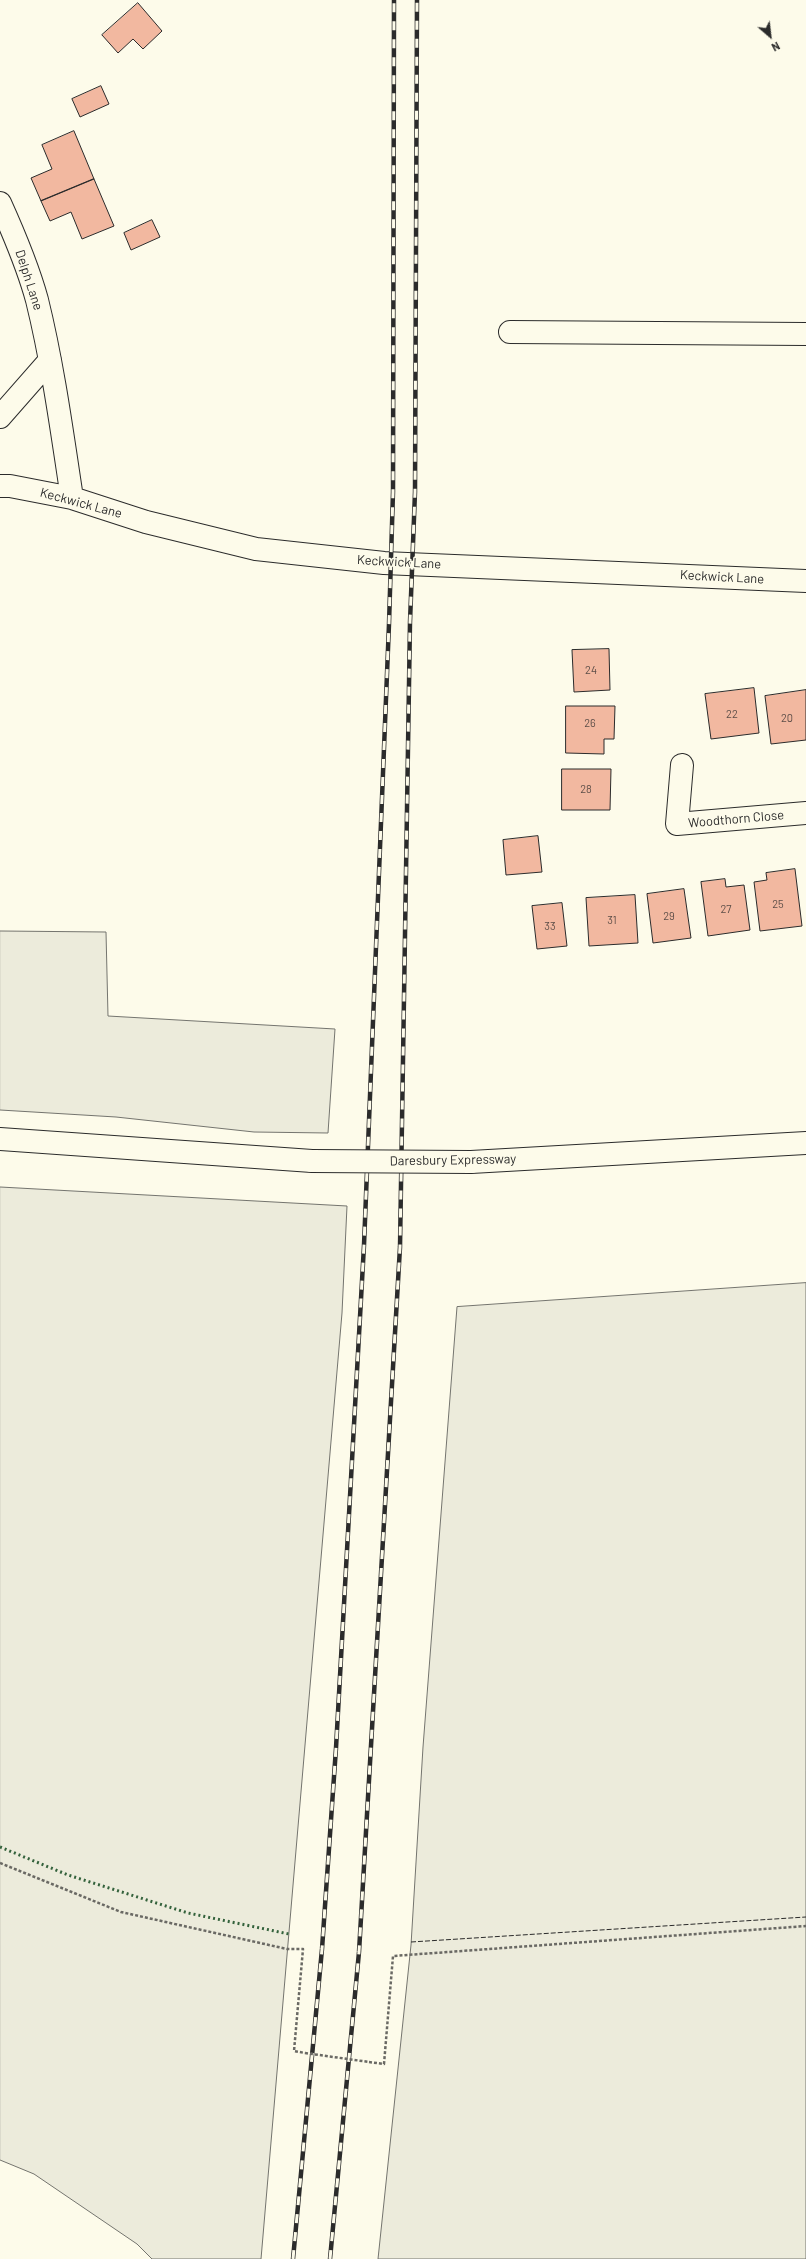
<!DOCTYPE html>
<html>
<head>
<meta charset="utf-8">
<style>
  body { margin:0 }
  #map { position:relative; width:806px; height:2259px; overflow:hidden; background:#fdfbea; font-family:Barlow,sans-serif }
  canvas { display:block }
  .north { position:absolute; left:750px; top:16px; width:40px; height:40px; -webkit-text-stroke:3px #fdfbea; paint-order:stroke; rotate:152deg; font-size:11px; font-weight:700; line-height:16px; text-align:center; color:#2b2b2b }
  .north::after { content:''; display:block; margin:auto; width:14px; height:18px; background:#2b2b2b; clip-path:polygon(50% 0,100% 100%,50% 72%,0 100%) }
</style>
</head>
<body>
<div id="map">
<canvas width="806" height="2259"></canvas>
<div class="north">N</div>
</div>
<script>
const ctx = document.querySelector('canvas').getContext('2d');
ctx.lineJoin = 'round';
function fill(path, color) { ctx.fillStyle = color; ctx.fill(path, 'evenodd'); }
function strokePath(path, color, width, dash) { ctx.strokeStyle = color; ctx.lineWidth = width; ctx.lineCap = dash ? 'butt' : 'round'; ctx.setLineDash(dash || []); ctx.stroke(path); }
function drawText(font, color, halo, rows, align = 'center') {
  ctx.font = font + ' Barlow,sans-serif'; ctx.lineWidth = 3; ctx.setLineDash([]); ctx.textBaseline = 'middle'; ctx.strokeStyle = halo; ctx.fillStyle = color; for (const [text, x, y, turn = 0] of rows) {
    ctx.save(); ctx.translate(x, y); ctx.rotate((+turn || 0) * Math.PI / 180); ctx.textAlign = isNaN(turn) ? turn : align; if (halo) ctx.strokeText(text, 0, 0); ctx.fillText(text, 0, 0); ctx.restore();
  }
}
const green = new Path2D(`
  M0,931L106,932L108,1016L335,1029L328,1133L254,1132L116,1117L0,1110Z
  M0,1187L347,1206L342,1313L261,2259H152L137,2244L34,2174L0,2160Z
  M806,1283V2259H378L411,1945L423,1747L457,1307Z`);
const building = new Path2D(`
  M138,3L162,31L143,49L133,39L118,53L102,35Z
  M101,86L109,104L80,117L72,99Z
  M74,131L94,179L41,201L31,178L52,169L42,145Z
  M94,179L114,226L82,239L71,212L50,221L41,201Z
  M152,220L160,237L131,250L124,233Z
  M609,649L610,690L574,692L572,650Z
  M754,688L759,733L711,739L705,694Z
  M806,690V740L771,744L765,696Z
  M566,706H615L614,739H604V754L566,753Z
  M562,769H611L610,810H562Z
  M538,836L542,872L506,875L503,840Z
  M795,869L802,926L760,931L754,882L767,880L766,873Z
  M725,879L726,887L744,885L750,930L708,936L701,882Z
  M684,889L691,938L653,943L647,894Z
  M635,895L638,943L589,946L586,898Z
  M562,903L567,946L537,949L532,906Z`);
const path = new Path2D(`
  M0,1863L121,1912L287,1949H303L294,2051L305,2053
  M369,2062L384,2064L393,1956L806,1926`);
const minor = new Path2D(`
  M0,203C14,234 28,267 37,300C53,365 62,432 72,498
  M510,332L806,334
  M0,417L50,360
  M0,486H10L72,498L146,522L256,549L384,563L806,581
  M682,765L677,824L806,813`);
const major = new Path2D(`
  M0,1139L312,1161
  M471,1162L806,1143`);
const rail = new Path2D(`
  M293,2259L322,1949L336,1748L364,1245L389,624L393,492L394,0
  M330,2259L359,1952L400,1247L410,622L415,492L417,0`);
const pathBridge = new Path2D(`
  M305,2053L369,2062`);
const majorBridge = new Path2D(`
  M312,1161L471,1162`);
const hedge = new Path2D(`
  M0,1847L68,1875L188,1913L289,1934`);
const fence = new Path2D(`
  M411,1942L806,1917`);
const numberNames = [
  ["24",591,670],
  ["22",732,714],
  ["20",787,718],
  ["26",590,723],
  ["28",586,789],
  ["25",778,904],
  ["27",726,909],
  ["29",669,916],
  ["31",612,920],
  ["33",550,926]
];
const streetNames = [
  ["Delph Lane",29,280,72],
  ["Keckwick Lane",81,503,15],
  ["Keckwick Lane",399,562,3],
  ["Keckwick Lane",722,577,3],
  ["Woodthorn Close",736,819,-5],
  ["Daresbury Expressway",453,1160,-1]
];
fill(green, '#ecebdb');
strokePath(green, '#74746e', 1);
fill(building, '#f2b8a0');
strokePath(building, '#2b2b2b', 1);
strokePath(minor, '#2b2b2b', 24);
strokePath(major, '#2b2b2b', 24);
strokePath(path, '#6a6964', 2.5, [3, 2]);
strokePath(minor, '#fdfbea', 22);
strokePath(major, '#fdfbea', 22);
strokePath(rail, '#2b2b2b', 4.5);
strokePath(rail, '#fdfbea', 3, [9]);
strokePath(majorBridge, '#2b2b2b', 24, []);
strokePath(pathBridge, '#6a6964', 2.5, [3, 2]);
strokePath(majorBridge, '#fdfbea', 22);
strokePath(hedge, '#34623c', 3, [2, 3]);
strokePath(fence, '#2b2b2b', 1, [5, 2]);
drawText('11px', '#5d4e48', null, numberNames);
drawText('13px', '#2b2b2b', '#fdfbea', streetNames);
</script>
</body>
</html>
